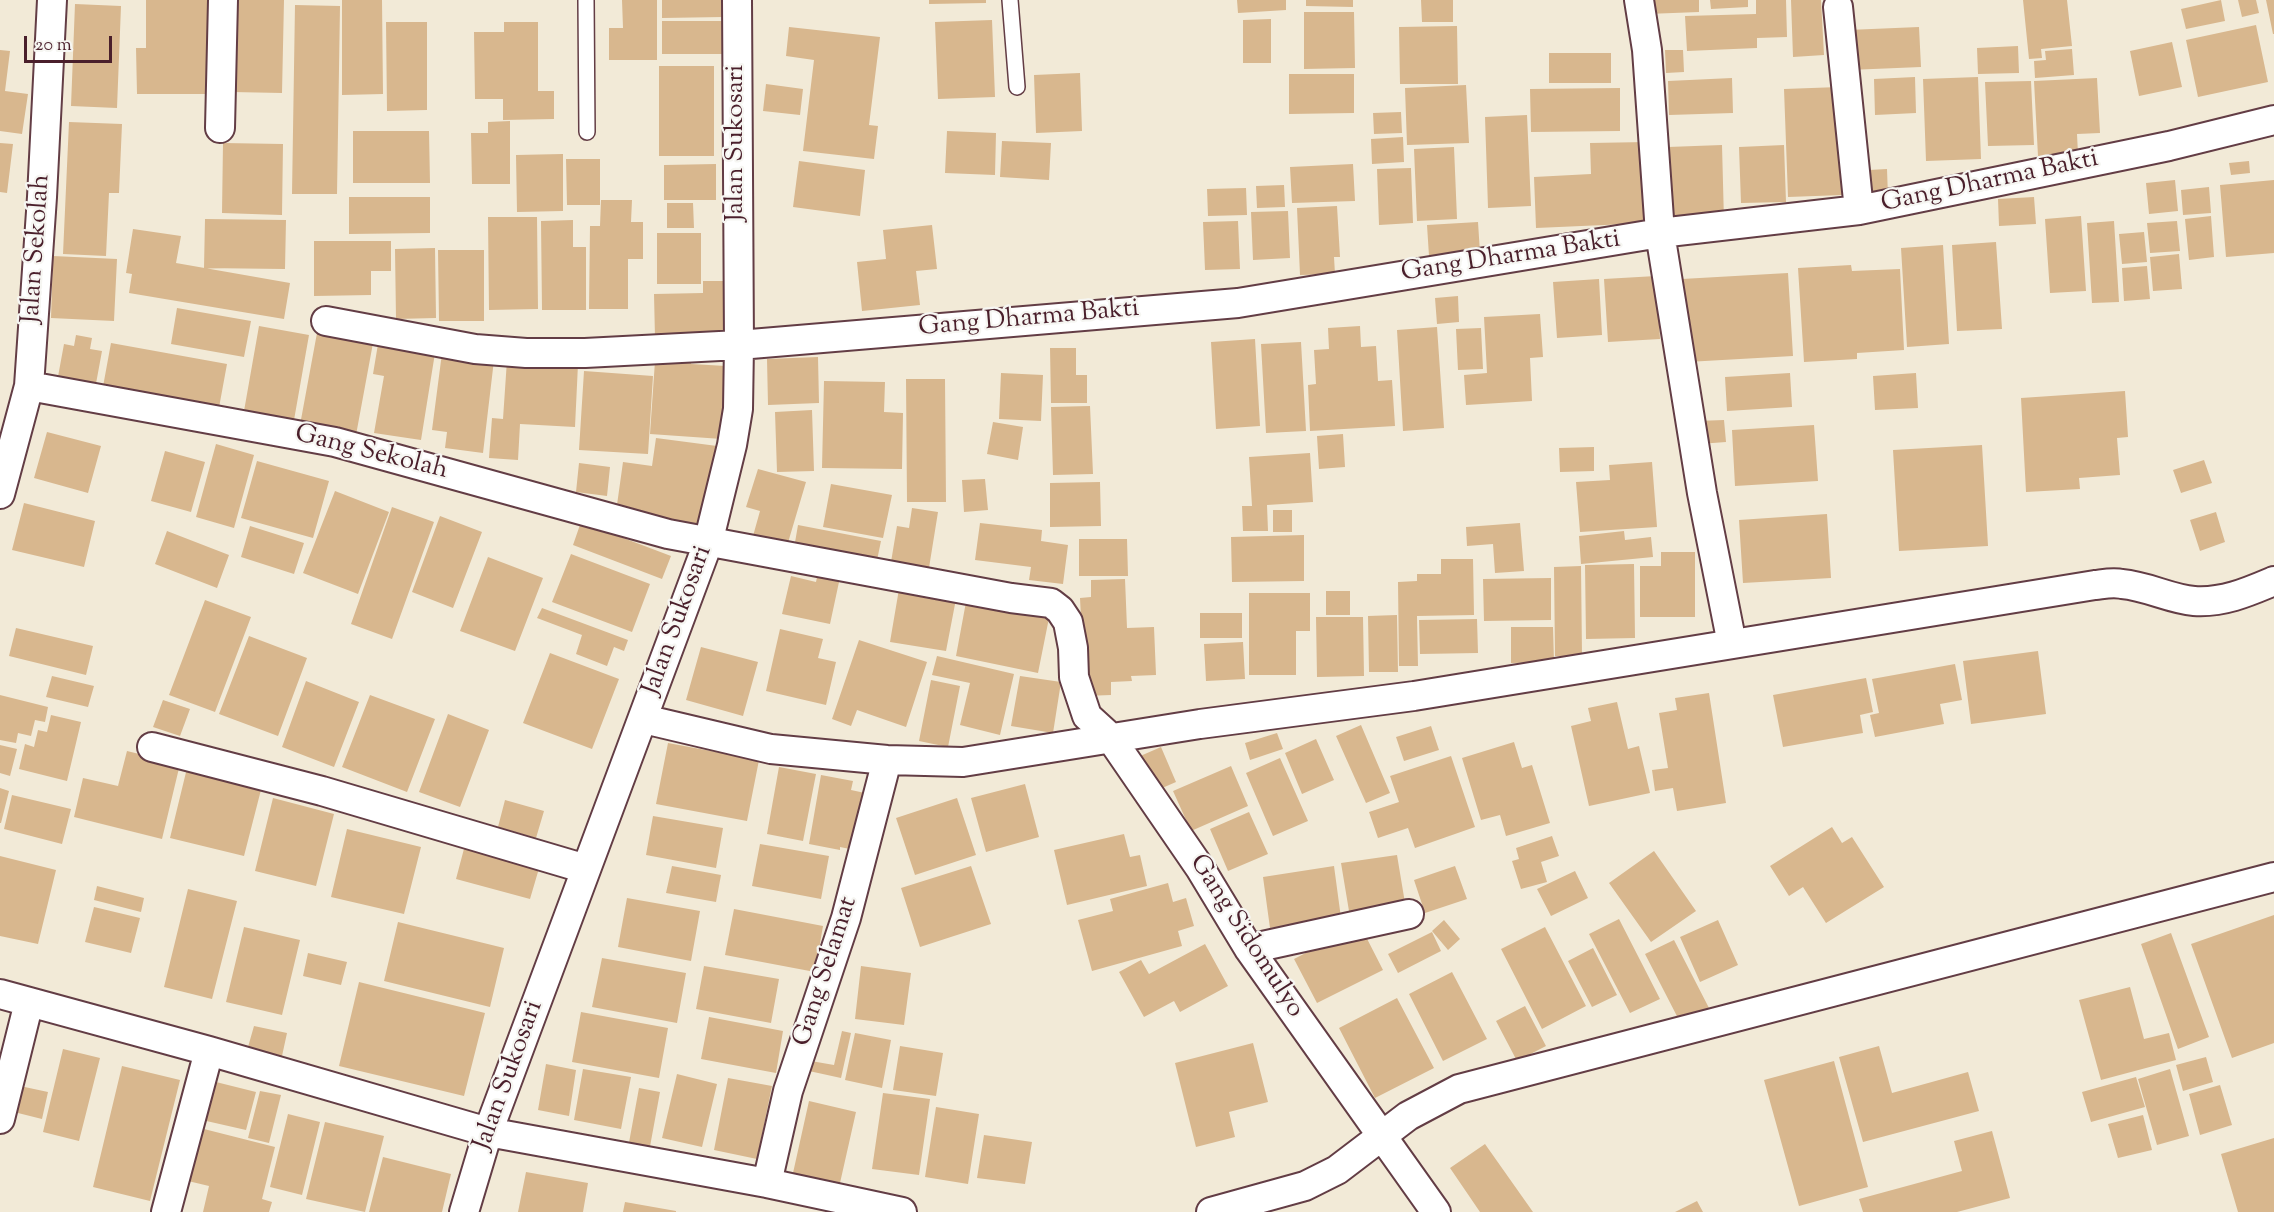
<!DOCTYPE html>
<html>
<head>
<meta charset="utf-8">
<style>
  body { margin:0 }
  #map { position:relative; width:2274px; height:1212px; overflow:hidden; background:#f2ead7; font-family:"Sorts Mill Goudy",serif }
  canvas { display:block }
  .scale { position:absolute; left:24px; top:36px; width:88px; height:27px; box-sizing:border-box; border:3px solid #4a1f2b; border-top:0; padding-left:8px; font-size:18px; line-height:21px; white-space:nowrap; color:#4a1f2b; -webkit-text-stroke:4px #f6f6f2; paint-order:stroke }
</style>
</head>
<body>
<div id="map">
<canvas width="2274" height="1212"></canvas>
<div class="scale">20 m</div>
</div>
<script>
const ctx = document.querySelector('canvas').getContext('2d');
ctx.lineJoin = 'round';
function fill(path, color) { ctx.fillStyle = color; ctx.fill(path, 'evenodd'); }
function strokePath(path, color, width, dash) { ctx.strokeStyle = color; ctx.lineWidth = width; ctx.lineCap = dash ? 'butt' : 'round'; ctx.setLineDash(dash || []); ctx.stroke(path); }
function drawText(font, color, halo, rows, align = 'center') {
  ctx.font = font + ' "Sorts Mill Goudy",serif'; ctx.lineWidth = 4.5; ctx.setLineDash([]); ctx.textBaseline = 'middle'; ctx.strokeStyle = halo; ctx.fillStyle = color; for (const [text, x, y, turn = 0] of rows) {
    ctx.save(); ctx.translate(x, y); ctx.rotate((+turn || 0) * Math.PI / 180); ctx.textAlign = isNaN(turn) ? turn : align; if (halo) ctx.strokeText(text, 0, 0); ctx.fillText(text, 0, 0); ctx.restore();
  }
}
const building = new Path2D(`
  M146,0H207L208,94H137L136,48H146Z
  M234,0H284L282,93L232,92Z
  M342,0H382L383,94L342,95Z
  M622,0H657V60H609V28H623Z
  M662,0H723V17L662,18Z
  M929,0H986V3L929,4Z
  M1237,0H1286V10L1238,13Z
  M1306,0H1353V7L1306,6Z
  M1421,0H1453V22H1422Z
  M1647,0H1699V12L1647,14Z
  M1710,0H1748V7L1711,9Z
  M1756,0H1786L1787,37L1757,38V48L1687,51L1685,16L1756,14Z
  M1791,0H1821L1824,55L1793,57Z
  M2023,0H2067L2072,46L2041,49L2042,58L2029,59Z
  M2221,0L2225,21L2186,29L2181,9Z
  M2238,0H2256L2259,13L2242,17Z
  M2266,0H2274V34H2273Z
  M75,4L121,6L117,108L71,106Z
  M295,5L340,6L337,194H292Z
  M1304,12H1354L1355,68L1304,69Z
  M1271,19V63H1243V20Z
  M992,20L995,97L938,99L935,22Z
  M662,21H723L724,54H662Z
  M386,22H427V110L387,111Z
  M504,22H538V91H554V119L503,120V99H475L474,32H504Z
  M2256,25L2268,82L2198,97L2186,40Z
  M1457,26L1458,84H1400L1399,27Z
  M789,27L880,37L869,125L878,126L874,159L803,151L814,60L786,56Z
  M1919,27L1921,67L1849,70L1848,30Z
  M2172,42L2182,87L2139,96L2130,51Z
  M2018,46L2019,73L1978,74L1977,48Z
  M2072,49L2074,75L2035,78L2034,61L2046,60L2045,51Z
  M0,50L10,51L5,91L28,94L22,134L0,131Z
  M1665,50H1683L1684,72L1666,73Z
  M1549,53H1611V83H1549Z
  M659,66H714V156H659Z
  M1080,73L1082,131L1036,133L1034,75Z
  M1289,74H1354V113L1289,114Z
  M1915,77L1916,113L1875,115L1874,79Z
  M1978,77L1981,159L1926,161L1923,79Z
  M1732,78L1733,113L1669,115L1668,81Z
  M2097,78L2100,133L2077,134L2078,154L2038,156L2034,81Z
  M2031,81L2034,145L1988,146L1985,82Z
  M766,84L803,89L800,115L763,111Z
  M1466,85L1469,143L1407,145L1405,88Z
  M1839,87L1843,195L1788,197L1784,89Z
  M1620,88V131L1531,132L1530,89Z
  M1401,112L1402,133L1374,134L1373,113Z
  M1527,115L1531,206L1488,208L1485,117Z
  M510,121V184H472L471,133H488V122Z
  M69,122L122,124L119,193H109L106,256L63,254Z
  M353,131H429L430,183H353Z
  M947,131L996,133L995,175L945,173Z
  M1403,137L1404,162L1372,164L1371,139Z
  M1002,141L1051,143L1049,180L1000,177Z
  M1647,142L1650,223L1536,228L1534,177L1591,174L1590,143Z
  M0,143L13,144L7,193L0,192Z
  M223,143L283,144L282,215L222,213Z
  M1722,145L1724,221L1671,223L1668,147Z
  M1784,145L1786,202L1741,203L1739,147Z
  M1454,147L1457,219L1417,221L1414,149Z
  M563,154V211L517,212L516,155Z
  M566,159H600V205H567Z
  M799,161L865,170L860,216L793,207Z
  M2249,161L2250,173L2231,175L2229,163Z
  M716,164V200H664V165Z
  M1353,164L1355,201L1292,203L1290,167Z
  M1411,168L1413,223L1379,225L1377,169Z
  M1887,169L1888,197L1869,198V170Z
  M2175,180L2178,211L2149,214L2146,183Z
  M2274,180V253L2226,257L2220,185Z
  M1284,185L1285,207L1257,208L1256,186Z
  M2209,187L2211,213L2183,215L2181,190Z
  M1246,188L1247,215L1208,216L1207,189Z
  M349,197H430V233L349,234Z
  M2034,197L2036,224L1999,226L1998,199Z
  M601,200H632L631,222H643V259H628V309H589L590,226H600Z
  M667,203H693L694,228H667Z
  M1337,206L1340,257H1334L1335,274L1300,275L1297,208Z
  M1288,211L1290,258L1253,260L1251,212Z
  M2081,216L2086,291L2050,293L2045,219Z
  M2211,216L2214,257L2189,260L2185,219Z
  M488,217H537L538,309L489,310Z
  M205,219L286,220L285,269L204,268Z
  M573,220V247H586V310H542L541,221Z
  M1238,221L1240,269L1205,270L1203,222Z
  M2114,221L2119,302L2092,303L2087,223Z
  M2177,221L2180,251L2150,253L2147,223Z
  M1478,222L1480,253L1429,256L1427,225Z
  M932,225L937,269L916,271L920,305L862,311L857,262L886,259L883,230Z
  M133,229L181,236L176,263L290,283L284,319L129,293L132,274L126,273Z
  M2144,232L2147,262L2122,264L2119,234Z
  M657,233H701V284H657Z
  M314,241H391V271H371V295L314,296Z
  M1996,242L2002,329L1957,331L1952,245Z
  M1943,245L1949,344L1907,347L1901,248Z
  M435,248L436,318L396,319L395,249Z
  M438,250H484V321H439Z
  M2179,254L2182,289L2153,291L2150,257Z
  M53,256L117,259L114,321L51,318Z
  M1851,265L1852,271L1900,269L1904,350L1857,353V359L1804,362L1798,268Z
  M2147,266L2150,299L2124,301L2122,268Z
  M1788,273L1793,356L1687,362L1682,279Z
  M1656,276L1660,339L1608,342L1604,279Z
  M1599,279L1602,335L1557,338L1553,282Z
  M703,281H732L733,336L655,338L654,294L703,293Z
  M1458,296L1459,322L1437,324L1435,298Z
  M177,308L251,321L244,357L171,344Z
  M1540,314L1543,357L1530,358L1532,401L1466,405L1464,375L1487,373L1484,317Z
  M259,326L309,335L294,420L244,411Z
  M1360,326L1361,347L1376,346L1378,381L1392,380L1395,426L1310,431L1308,385L1316,384L1314,350L1329,349L1328,328Z
  M1437,327L1444,428L1403,431L1397,330Z
  M1481,328L1483,369L1458,370L1456,329Z
  M317,333L373,343L356,435L300,425Z
  M76,335L92,338L90,349L102,351L95,389L57,382L64,344L74,346Z
  M1255,339L1260,426L1216,429L1211,342Z
  M1301,342L1306,431L1266,433L1261,344Z
  M111,343L227,364L218,413L102,392Z
  M378,344L435,353L421,440L374,433L384,376L373,374Z
  M1050,348H1076V375H1087V403H1051Z
  M442,353L494,360L483,453L445,448L447,432L432,430Z
  M692,354L691,364L726,366L722,439L650,434L655,361Z
  M818,357L819,403L768,405L767,359Z
  M507,360L578,364L575,427L520,424L518,460L489,458L492,418L503,419Z
  M584,371L653,376L648,454L579,450Z
  M1001,373L1043,375L1041,421L999,419Z
  M1790,373L1792,407L1727,411L1725,377Z
  M1916,373L1918,408L1875,410L1873,376Z
  M906,379H945L946,502H907Z
  M824,381L885,382L884,412L903,413L902,469L822,468Z
  M2125,391L2128,437L2117,438L2120,475L2079,478L2080,489L2026,492L2021,398Z
  M1090,406L1093,474L1053,475L1051,407Z
  M812,410L814,471L777,472L775,412Z
  M1724,420L1726,442L1699,444L1697,421Z
  M993,422L1023,427L1018,460L987,454Z
  M1814,425L1818,481L1735,486L1732,430Z
  M47,432L101,446L88,493L34,478Z
  M1343,434L1345,467L1319,469L1317,436Z
  M656,438L717,446L706,525L616,512L623,462L652,466Z
  M216,444L254,455L234,528L196,517Z
  M1982,445L1988,546L1899,551L1893,450Z
  M1594,447V471L1560,472L1559,448Z
  M165,451L205,462L191,512L151,501Z
  M1310,453L1313,502L1267,505L1268,531H1243L1242,506H1252L1249,457Z
  M2204,460L2212,483L2181,493L2173,470Z
  M257,461L329,481L313,538L241,518Z
  M1652,462L1657,527L1580,532L1576,482L1610,480L1609,465Z
  M579,463L610,467L607,496L576,492Z
  M758,469L806,482L787,546L753,536L760,511L746,507Z
  M985,479L988,510L964,512L962,480Z
  M1100,482L1101,526L1050,527V483Z
  M831,484L892,495L883,538L823,527Z
  M335,491L389,512L358,594L303,573Z
  M24,503L95,521L84,567L12,550Z
  M392,507L434,522L392,639L351,624Z
  M912,508L938,512L928,574L890,568L897,526L909,528Z
  M1273,510H1292V532H1273Z
  M2216,512L2225,542L2200,551L2190,520Z
  M1827,514L1831,578L1743,583L1739,520Z
  M440,516L482,532L453,608L412,592Z
  M581,522L671,556L662,579L573,545Z
  M980,523L1042,530L1041,541L1068,545L1063,584L1029,580L1031,567L975,560Z
  M1520,523L1524,571L1495,573L1493,544L1467,546L1466,527Z
  M798,525L881,541L875,570L793,554Z
  M250,526L304,543L294,574L241,557Z
  M167,531L229,555L217,588L155,564Z
  M1624,531L1625,540L1651,537L1653,557L1581,564L1579,536Z
  M1304,535V581L1232,582L1231,537Z
  M1079,539H1127L1128,576H1079Z
  M1661,552H1695V617H1640V566H1661Z
  M571,554L650,584L632,632L552,602Z
  M488,557L543,578L515,651L460,631Z
  M1441,559H1473L1474,615L1417,616L1418,666H1399L1398,582L1417,581V574H1441Z
  M820,563L842,568L830,624L782,614L791,576L816,582Z
  M1634,564L1635,638L1586,639L1585,565Z
  M1581,566L1582,656H1555L1554,567Z
  M1551,578V620L1484,621L1483,579Z
  M1125,579L1127,628L1154,627L1156,675L1131,676L1132,681L1111,682V695L1085,696L1080,598L1091,597V580Z
  M899,589L956,599L946,651L890,642Z
  M1326,591H1350V615H1326Z
  M1249,593H1310V631H1296V675H1249Z
  M205,600L251,617L215,712L169,695Z
  M966,602L1049,618L1038,673L956,656Z
  M542,608L628,640L624,651L614,647L607,666L576,654L582,635L537,618Z
  M1200,613H1242V638H1200Z
  M1397,615L1398,672H1369L1368,616Z
  M1316,617H1363L1364,676L1317,677Z
  M1477,619L1478,653L1420,654L1419,620Z
  M1511,627H1553L1554,662L1511,663Z
  M16,628L93,646L86,675L9,656Z
  M780,629L823,639L818,658L836,662L826,705L766,691Z
  M249,636L307,658L278,736L219,714Z
  M859,640L927,662L906,727L857,710L851,726L832,719Z
  M1243,642L1245,679L1206,681L1204,644Z
  M701,647L758,662L743,716L686,700Z
  M2038,651L2046,714L1971,724L1963,661Z
  M550,653L619,679L592,749L523,723Z
  M937,656L1014,674L1000,735L960,725L970,683L932,675Z
  M1955,664L1962,700L1940,704L1944,724L1875,737L1870,715L1879,713L1872,679Z
  M52,676L94,686L88,707L46,697Z
  M1020,676L1061,682L1053,733L1011,726Z
  M1866,678L1873,712L1860,715L1863,733L1783,747L1773,695Z
  M931,680L960,686L948,747L919,741Z
  M306,681L359,702L334,767L282,747Z
  M1709,693L1726,803L1677,811L1673,788L1655,791L1652,770L1668,768L1659,713L1677,710L1675,698Z
  M0,695L48,707L45,722L35,720L31,736L18,733L16,743L0,740Z
  M370,695L435,719L407,792L342,767Z
  M163,700L190,709L180,736L153,727Z
  M1617,702L1628,749L1639,746L1650,793L1589,806L1571,726L1591,721L1588,708Z
  M448,714L489,730L460,807L419,792Z
  M51,715L81,722L67,781L19,769L25,744L34,747L38,730L47,732Z
  M1361,725L1390,793L1366,803L1336,736Z
  M1431,726L1439,750L1404,761L1396,737Z
  M1277,733L1283,749L1250,760L1245,743Z
  M1316,739L1334,780L1302,794L1285,753Z
  M1514,742L1522,768L1532,765L1550,823L1506,836L1500,815L1481,820L1462,758Z
  M668,743L759,760L747,821L656,804Z
  M0,745L17,749L10,776L0,773Z
  M1161,747L1176,782L1153,792L1138,757Z
  M127,751L180,764L162,839L74,817L83,778L118,786Z
  M1451,756L1475,827L1415,848L1408,828L1378,838L1369,812L1399,802L1390,776Z
  M1280,758L1308,821L1273,836L1246,773Z
  M188,764L263,782L244,856L170,838Z
  M1231,766L1248,806L1191,831L1173,791Z
  M779,767L816,774L803,841L767,834Z
  M821,775L853,781L851,790L865,793L855,850L840,847V850L809,844Z
  M1025,784L1039,837L986,852L971,798Z
  M0,788L9,791L1,823H0Z
  M12,795L71,809L62,844L4,829Z
  M273,798L334,814L316,886L255,871Z
  M957,798L976,855L915,875L896,818Z
  M505,800L544,811L536,838L498,827Z
  M1249,812L1268,854L1228,871L1210,829Z
  M653,816L723,828L716,868L646,855Z
  M1832,827L1842,843L1852,837L1884,887L1826,923L1803,887L1789,896L1770,866Z
  M347,829L421,847L404,914L331,897Z
  M1124,834L1130,857L1140,855L1147,886L1067,905L1054,850Z
  M1552,836L1559,856L1541,862L1547,882L1521,889L1512,861L1519,859L1516,848Z
  M760,844L829,856L821,899L752,886Z
  M465,845L540,865L530,899L456,879Z
  M1654,851L1696,911L1651,942L1609,883Z
  M1397,855L1406,909L1350,917L1341,863Z
  M0,856L56,870L38,944L0,936Z
  M672,866L721,875L716,902L666,893Z
  M971,866L991,924L920,947L901,888Z
  M1334,866L1341,918L1270,928L1263,877Z
  M1455,866L1467,899L1425,913L1414,880Z
  M1575,871L1588,898L1551,916L1537,889Z
  M1168,883L1173,902L1186,898L1194,926L1178,931L1182,946L1092,971L1078,920L1113,911L1110,899Z
  M97,886L144,898L141,912L94,900Z
  M188,889L237,901L212,999L164,987Z
  M627,898L700,911L691,961L618,947Z
  M94,907L140,918L131,953L85,942Z
  M734,909L823,926L815,972L725,955Z
  M2274,915V1043L2232,1058L2191,944Z
  M1619,919L1660,999L1630,1013L1589,934Z
  M1444,920L1460,939L1448,950L1432,931Z
  M1718,920L1738,965L1700,982L1680,937Z
  M398,922L504,948L490,1007L384,981Z
  M1360,925L1383,970L1317,1003L1294,959Z
  M244,927L300,940L282,1015L226,1002Z
  M1545,927L1586,1006L1542,1029L1501,949Z
  M1432,932L1441,951L1398,973L1388,954Z
  M2171,933L2209,1037L2178,1049L2141,944Z
  M1674,940L1709,1008L1680,1022L1645,954Z
  M1205,944L1228,986L1180,1012L1174,1001L1144,1017L1119,972L1141,960L1149,974Z
  M1593,948L1617,995L1592,1007L1568,961Z
  M308,953L347,962L341,985L303,976Z
  M602,958L686,973L677,1023L592,1007Z
  M704,966L779,979L771,1023L696,1009Z
  M861,966L911,973L904,1025L855,1019Z
  M1452,972L1487,1039L1443,1061L1409,994Z
  M359,982L485,1013L464,1096L339,1066Z
  M2130,987L2144,1039L2169,1033L2176,1060L2101,1080L2079,1000Z
  M1397,998L1434,1068L1375,1098L1339,1028Z
  M1525,1006L1546,1046L1517,1061L1496,1021Z
  M581,1012L668,1028L659,1078L572,1062Z
  M709,1017L783,1031L776,1073L701,1059Z
  M254,1026L287,1033L282,1056L248,1047Z
  M842,1031L851,1033L841,1078L809,1071L811,1061L834,1065Z
  M855,1033L891,1040L882,1088L845,1080Z
  M1253,1043L1268,1102L1229,1112L1235,1137L1196,1147L1175,1063Z
  M900,1046L943,1053L936,1096L893,1090Z
  M1879,1046L1892,1093L1968,1072L1979,1111L1863,1142L1839,1057Z
  M63,1049L100,1058L79,1141L43,1132Z
  M2206,1057L2213,1082L2183,1091L2176,1065Z
  M1834,1061L1868,1187L1799,1206L1764,1080Z
  M546,1064L576,1070L569,1116L538,1110Z
  M122,1066L180,1080L150,1201L93,1187Z
  M583,1069L631,1077L621,1129L574,1120Z
  M2170,1069L2189,1136L2157,1145L2138,1079Z
  M677,1074L717,1084L702,1147L662,1138Z
  M2136,1077L2145,1107L2091,1122L2082,1092Z
  M728,1078L772,1086L757,1159L714,1150Z
  M212,1081L256,1092L246,1130L202,1120Z
  M2220,1085L2232,1125L2200,1135L2189,1094Z
  M20,1086L48,1092L42,1119L14,1112Z
  M639,1088L660,1092L649,1152L628,1148Z
  M260,1091L281,1095L269,1143L248,1138Z
  M883,1093L930,1099L919,1175L872,1169Z
  M809,1101L856,1112L840,1183L793,1173Z
  M936,1107L979,1114L968,1184L925,1177Z
  M288,1114L320,1122L302,1195L270,1187Z
  M2143,1115L2152,1150L2118,1158L2108,1124Z
  M325,1122L384,1136L365,1212L306,1199Z
  M200,1128L275,1147L262,1199L272,1202L269,1212H203L209,1186L188,1181Z
  M1992,1131L2010,1198L1957,1212H1863L1859,1199L1962,1171L1954,1141Z
  M984,1135L1032,1142L1025,1184L977,1178Z
  M2274,1138V1212H2238L2221,1154Z
  M1485,1144L1533,1212H1480L1450,1168Z
  M383,1157L451,1174L442,1212H369Z
  M526,1172L588,1183L583,1212H518Z
  M1697,1201L1703,1212H1675Z
  M625,1202L676,1211V1212H623Z`);
const lane = new Path2D(`
  M586,0L587,132
  M1010,0L1017,87`);
const street = new Path2D(`
  M1639,0L1647,50L1660,233L1702,493L1732,644
  M1838,7L1859,210
  M220,128L223,0
  M326,321L475,349L526,353H585L739,345L1238,303L1660,233L1859,210L2169,146L2274,120
  M29,386L335,442L668,534L1011,598L1051,603L1060,610L1068,622L1073,648L1074,677L1087,716L1110,737L1200,868L1249,949L1436,1212
  M0,494L29,386L42,197L52,0
  M644,719L771,749L887,760L963,762L1200,724L1414,696L2095,585C2104,584 2113,582 2122,584C2147,586 2170,599 2194,601C2223,603 2248,592 2274,581
  M152,747L322,791L586,869
  M1249,949L1409,914
  M0,994L209,1051L488,1132L767,1183L902,1212
  M0,1119L29,1002
  M767,1183L788,1091L846,918L887,760
  M166,1212L209,1051
  M464,1212L488,1132L708,543L732,445L738,409L739,345L737,0
  M1211,1212L1305,1186L1337,1170L1408,1116L1459,1089L2274,877`);
const streetNames = [
  ["Jalan Sukosari",738,143,-90],
  ["Gang Dharma Bakti",1990,183,-12],
  ["Jalan Sekolah",38,249,-86],
  ["Gang Dharma Bakti",1511,258,-9],
  ["Gang Dharma Bakti",1029,320,-5],
  ["Gang Sekolah",371,454,14],
  ["Jalan Sukosari",679,621,-70],
  ["Gang Sidomulyo",1245,937,57],
  ["Gang Selamat",827,972,-72],
  ["Jalan Sukosari",510,1076,-70]
];
fill(building, '#d8b78e');
strokePath(lane, '#633d45', 18);
strokePath(street, '#633d45', 32);
strokePath(lane, '#fff', 15);
strokePath(street, '#fff', 28);
drawText('26px', '#4a1f2b', '#f6f6f2', streetNames);
</script>
</body>
</html>
